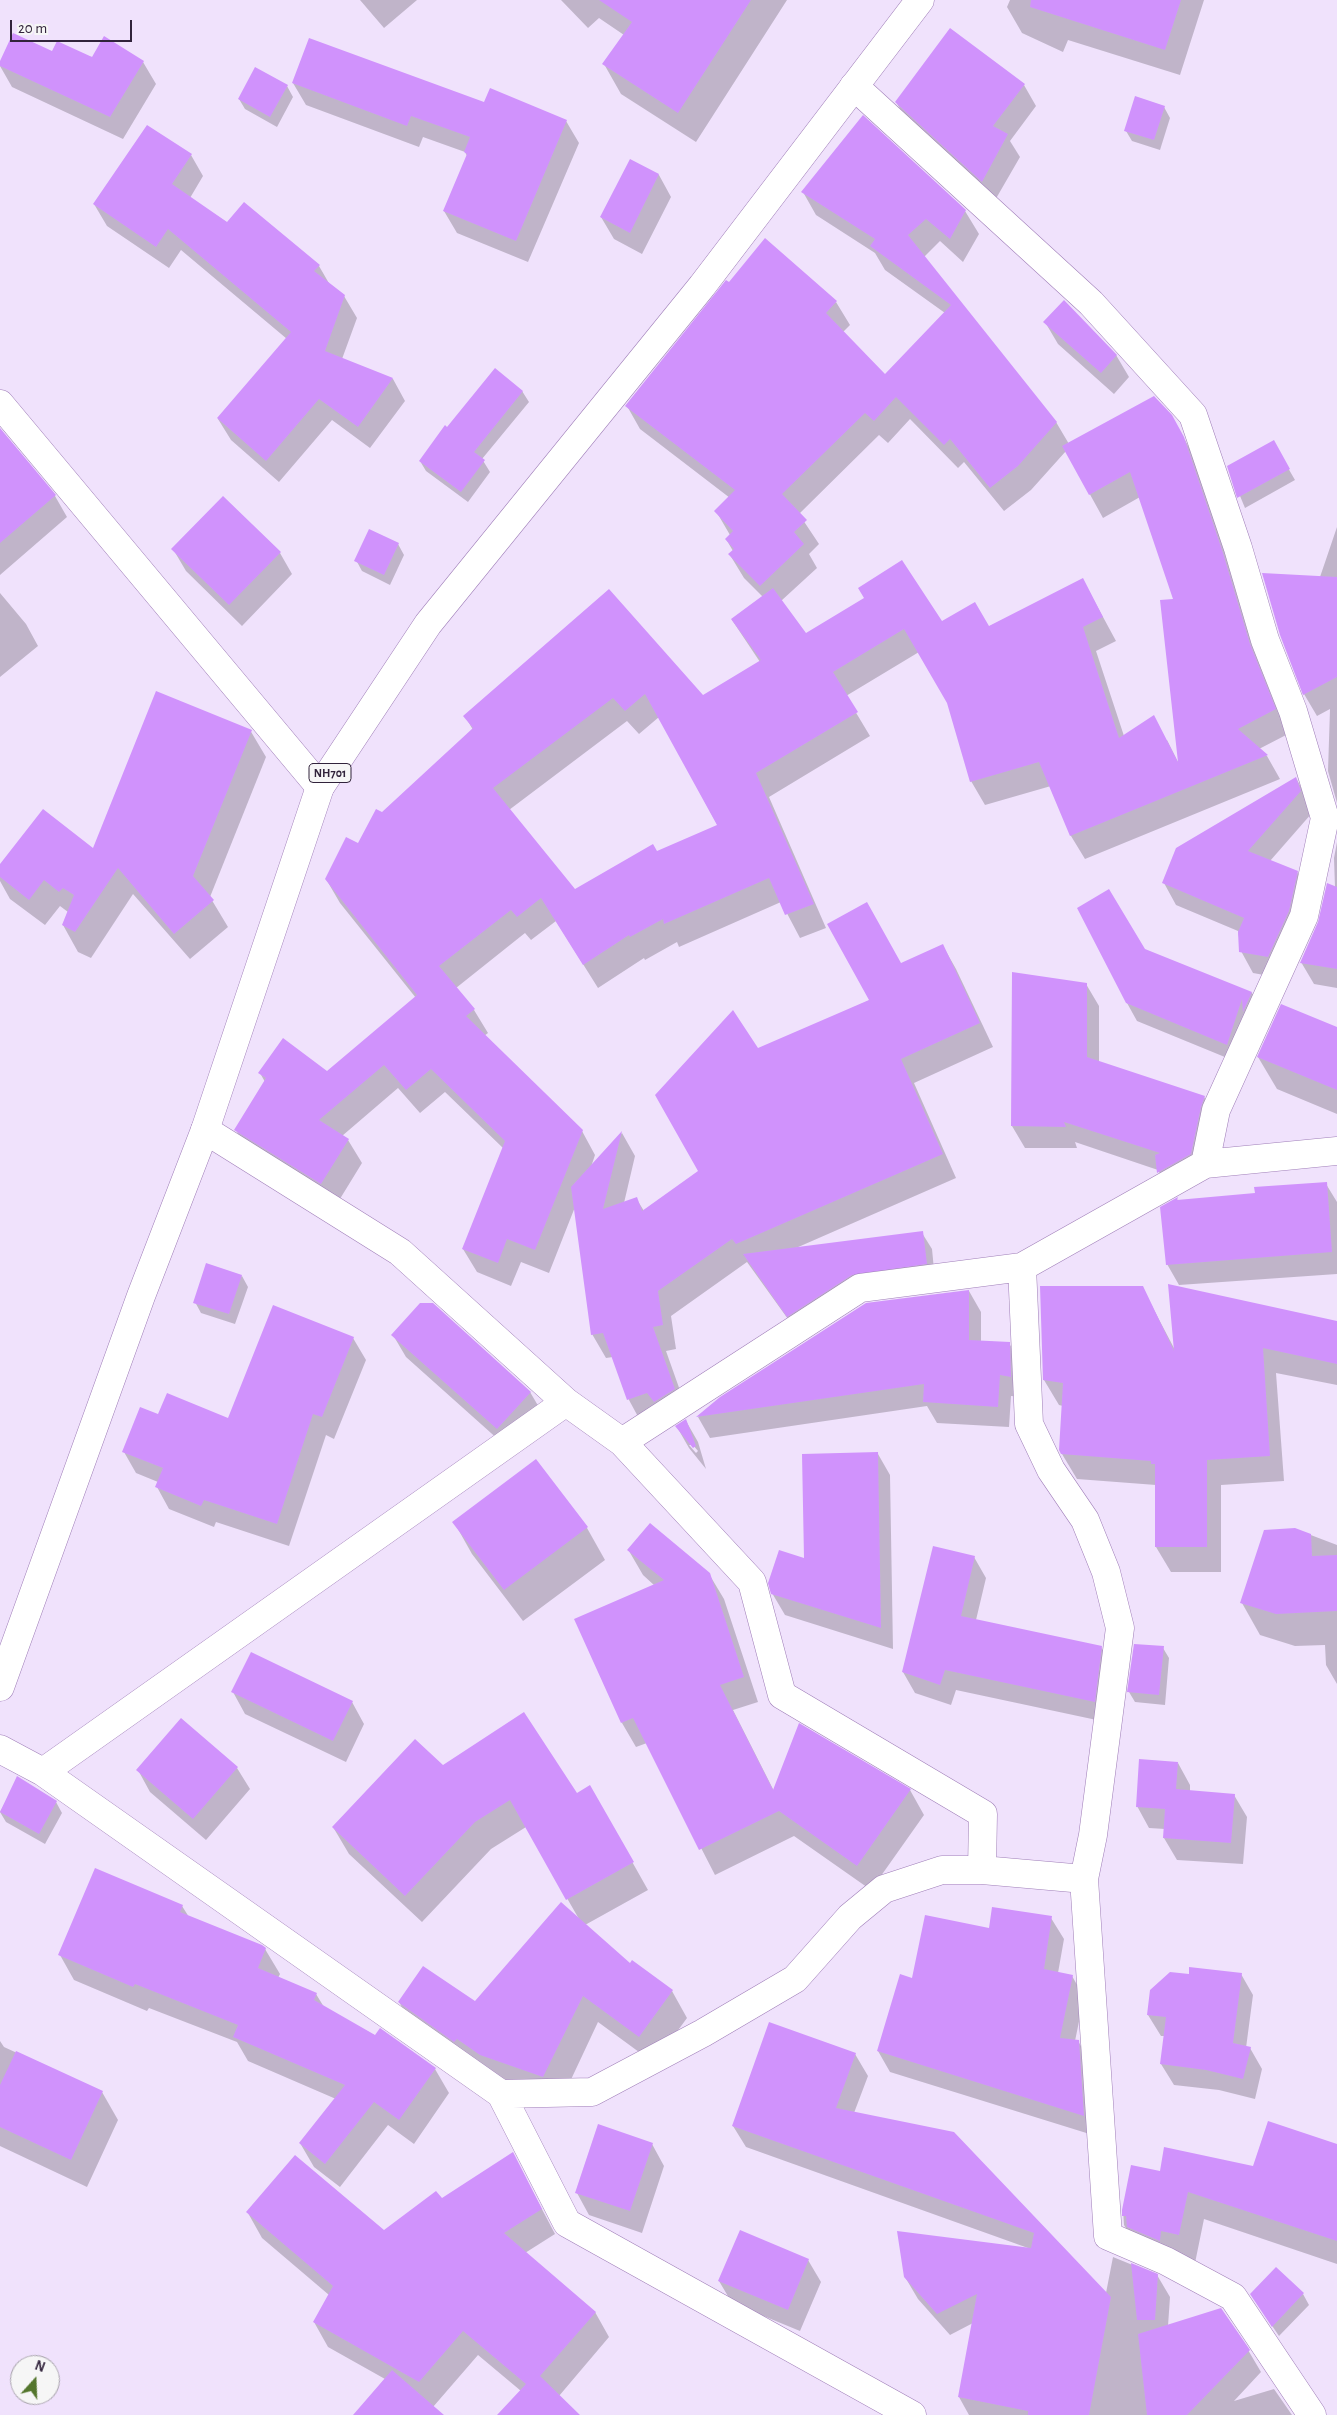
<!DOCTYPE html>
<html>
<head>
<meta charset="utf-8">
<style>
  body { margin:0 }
  #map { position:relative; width:1337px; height:2415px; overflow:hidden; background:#f0e2fc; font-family:"Alegreya Sans",sans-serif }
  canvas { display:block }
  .north { position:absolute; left:10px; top:2355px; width:50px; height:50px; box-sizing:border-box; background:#f6f6f6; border:1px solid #a7a2ab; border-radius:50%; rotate:20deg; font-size:14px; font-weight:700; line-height:20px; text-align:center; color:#31233b }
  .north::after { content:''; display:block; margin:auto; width:18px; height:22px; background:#54762d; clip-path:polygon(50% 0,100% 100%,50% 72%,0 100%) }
  .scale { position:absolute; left:10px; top:20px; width:122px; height:22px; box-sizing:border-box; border:2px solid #31233b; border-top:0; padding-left:6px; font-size:15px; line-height:18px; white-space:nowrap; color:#31233b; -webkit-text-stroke:4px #f6f6f6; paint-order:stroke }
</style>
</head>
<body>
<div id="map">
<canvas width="1337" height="2415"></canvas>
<div class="north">N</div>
<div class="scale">20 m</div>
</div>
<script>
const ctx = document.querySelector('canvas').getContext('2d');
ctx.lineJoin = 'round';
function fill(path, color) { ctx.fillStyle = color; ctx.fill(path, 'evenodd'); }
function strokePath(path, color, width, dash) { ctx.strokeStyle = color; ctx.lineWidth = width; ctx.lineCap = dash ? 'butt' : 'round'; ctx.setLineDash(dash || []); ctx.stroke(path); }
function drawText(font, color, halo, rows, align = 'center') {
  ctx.font = font + ' "Alegreya Sans",sans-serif'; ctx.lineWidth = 4; ctx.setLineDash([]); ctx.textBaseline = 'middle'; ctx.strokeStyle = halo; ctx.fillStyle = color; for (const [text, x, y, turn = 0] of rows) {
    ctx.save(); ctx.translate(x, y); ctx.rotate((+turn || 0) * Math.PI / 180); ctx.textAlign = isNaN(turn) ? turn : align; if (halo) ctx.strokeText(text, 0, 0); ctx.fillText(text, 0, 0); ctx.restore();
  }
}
const shadow = new Path2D(`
  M360,0H417L384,28Z
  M561,0H787L696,142L621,94L604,64L624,35L599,18L588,28Z
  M1010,0H1204L1180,75L1068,40L1063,52L1022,33L1007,7Z
  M53,53L143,62L156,84L123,139L12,87L0,66V64Z
  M293,83L485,104L566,121L579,143L528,262L457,233L444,211L467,156L465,152L423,137L419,147L306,105Z
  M1024,85L1036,106L1010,141L1020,157L994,202L909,124L896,102Z
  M287,86L293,97L277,127L245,109L239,99Z
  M1164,107L1170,118L1160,150L1132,141L1126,131Z
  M191,155L203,176L190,198L228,223L319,266L330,285L344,296L357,318L342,359L393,379L405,401L370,448L332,420L279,482L231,440L218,419L287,339L181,250L169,268L107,226L94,204Z
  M630,161L659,175L671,197L642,254L614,239L601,217Z
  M803,192L965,211L979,234L963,262L940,241L924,257L1056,422L1069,444L1185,440L1197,463L1288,734L1259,749L1267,756L1280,779L1085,859L1071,836L1051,786L985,805L971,781L948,703L919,652L846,696L870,736L769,797L826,928L800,938L781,902L679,947L677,942L645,960L644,958L598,988L556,921L531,940L525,933L456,988L474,1010L488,1033L484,1036L582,1131L595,1155L591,1167L622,1133L635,1156L624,1203L636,1198L644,1211L700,1172L758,1050L870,1000L901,965L943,946L956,969L993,1047L914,1083L956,1178L796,1248L922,1233L932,1249L935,1280L862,1291L798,1333L747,1262L671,1316L676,1349L666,1351L688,1413L642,1424L629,1400L613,1357L606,1358L592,1334L575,1207L549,1273L521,1262L511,1286L477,1272L463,1249L503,1148L445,1092L420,1113L398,1088L342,1136L348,1140L362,1163L335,1207L249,1154L236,1130L265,1082L260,1073L327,1072L416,998L340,903L326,879L358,844L382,813L473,730L465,716L609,590L703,696L760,662L732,620L763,597L744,578L730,555L733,551L726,539L730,535L716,511L730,498L640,429L627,406L836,302L850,325L843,332L885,376L945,313L885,270L875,253L816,215ZM910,419L958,468L964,462L1004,511L1031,490L1066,451L1103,518L1140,497L1175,600L1179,764L1167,740L1124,736L1096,651L1116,641L1083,580L988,627L941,623L806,634L781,601L817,568L809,554L819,544L799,514L879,435L888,443ZM659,717L718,826L575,890L509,810L627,721L639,734Z
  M1045,322L1116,355L1129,377L1114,394L1058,344Z
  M522,391L529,402L482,459L490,472L468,502L426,471L420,461L448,429Z
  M0,440L55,496L67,517L0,575Z
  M1273,442L1295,480L1245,508L1228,467Z
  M1337,527V803L1328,771L1330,709L1317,716L1304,694L1320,577Z
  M398,544L404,555L390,585L362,571L356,560Z
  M173,549L280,553L292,574L242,626L186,571Z
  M0,593L26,624L38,646L0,677Z
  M250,730L266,757L210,897L228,927L190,959L133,894L91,958L78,952L63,925L68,912L60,906L45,925L10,899L0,881V866L93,850Z
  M1296,778L1308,800L1312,813L1270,861L1297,872L1309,894L1281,978L1253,973L1241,951L1238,931L1176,905L1164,883Z
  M1337,842V988L1314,984L1301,962L1335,888L1334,858Z
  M1144,950L1252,993L1262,1010L1237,1062L1137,1021L1127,1003Z
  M1086,984L1099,1006V1063L1204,1097L1217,1119L1170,1194L1158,1170L1075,1142L1077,1148H1025L1012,1126Z
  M1337,1029V1114L1277,1089L1258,1057Z
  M1326,1184L1337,1202V1274L1179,1285L1167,1264L1161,1208L1177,1199L1179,1202L1256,1194Z
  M242,1276L248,1287L235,1324L201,1313L195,1302Z
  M1142,1287L1175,1350L1337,1325V1385L1276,1373L1284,1481L1221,1485V1572H1171L1156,1547V1485L1077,1479L1062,1454L1063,1406L1059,1405L1044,1380Z
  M969,1291L981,1312V1341L1009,1343L1021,1364L1023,1397L1011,1396L1009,1427L937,1423L927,1406L710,1438L698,1417L720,1398Z
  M393,1335L530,1392L543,1414L510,1450L406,1357Z
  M353,1338L366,1360L334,1439L326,1435L289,1546L216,1522L214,1527L169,1509L157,1487L158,1482L136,1473L124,1452L159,1416L229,1419Z
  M686,1421L698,1442L706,1469L689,1448L677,1427ZM689,1445H693L698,1451L696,1453Z
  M878,1454L890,1475L893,1649L785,1615L772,1593L806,1559Z
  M536,1460L587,1528L605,1560L523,1621L472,1554L454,1522Z
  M1295,1529L1337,1545V1684L1326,1665L1325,1645L1295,1646L1260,1635L1242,1603Z
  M629,1551L709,1574L724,1599L758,1702L733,1710L774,1791L910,1790L924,1815L871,1890L794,1836L715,1875L647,1743L636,1747L622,1723L655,1586L643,1575Z
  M974,1557L986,1578L976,1620L1101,1647L1113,1668L1106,1722L956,1690L951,1705L915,1693L903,1672Z
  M1163,1648L1169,1658L1165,1705L1135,1702L1129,1692Z
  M233,1692L352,1702L364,1724L346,1762L245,1714Z
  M1178,1763L1190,1785V1791L1234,1795L1247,1817L1243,1864L1177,1860L1164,1838L1165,1829L1149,1828L1137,1806Z
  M442,1766L576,1795L590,1787L648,1890L585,1925L630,1965L632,1962L672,1991L687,2018L654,2063L598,2022L560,2103L496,2081L415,2029L399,2002L475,2003L579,1919L526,1827L491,1849L422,1922L349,1854L333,1827Z
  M237,1768L250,1789L206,1840L150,1792L138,1770Z
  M18,1778L56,1802L62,1813L45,1844L6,1822L0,1812Z
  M182,1906L189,1917L265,1949L280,1974L278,1978L316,1994L324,2007L435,2069L449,2093L414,2144L388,2125L340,2187L314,2167L300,2143L336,2099L248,2061L237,2042L149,2008L147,2011L74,1980L60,1955Z
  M1051,1918L1064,1939L1058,1973L1072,1976L1084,1997L1075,2041H1078L1091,2063L1096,2136L890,2072L878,2051L913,1980L990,1930Z
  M1241,1974L1253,1995L1246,2048H1250L1262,2069L1255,2099L1219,2090L1174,2085L1161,2064L1165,2036H1161L1148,2015L1190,1975Z
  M0,2041L4,2047L102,2092L118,2120L87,2187L0,2146Z
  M855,2054L868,2076L854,2113L953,2133L1106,2293L1113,2257L1157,2275L1170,2297L1168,2326L1248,2350L1261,2372L1234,2401L1274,2389L1292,2415H969L959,2397L973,2323L950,2335L918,2299L905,2277L1028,2248L746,2147L733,2126Z
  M652,2144L664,2166L642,2233L589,2215L577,2193Z
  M513,2154L555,2234L525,2253L595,2312L609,2337L559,2396L577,2415H498L521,2391L478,2355L433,2407L442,2415H354L385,2379L328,2347L314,2322L329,2295L262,2238L248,2213L384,2232L442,2200Z
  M1337,2158V2264L1204,2219L1195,2263L1141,2254L1124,2225L1123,2210L1161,2173L1254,2168Z
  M808,2260L821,2282L800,2331L732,2303L719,2281Z
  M1303,2294L1309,2305L1279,2336L1258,2305Z`);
const building = new Path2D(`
  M599,0H751L678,113L602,64L632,22Z
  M1031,0H1181L1165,50L1030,7Z
  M950,28L1025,84L993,126L1008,134L982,182L895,102Z
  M13,33L52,51L57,41L92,57L104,36L144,61L110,117L0,66V61Z
  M309,38L484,102L490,88L567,120L516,241L443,211L467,154L464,152L470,137L411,116L407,126L292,83Z
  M255,67L288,85L270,117L238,99Z
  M1135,96L1165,106L1154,140L1124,131Z
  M863,115L966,210L950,239L926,219L908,235L1057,422L1018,466L990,488L950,439L944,445L896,397L874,421L865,413L782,494L807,520L794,532L804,544L760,586L728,554L734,549L725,539L733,531L714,511L735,490L625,406L726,280L729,282L765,238L837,301L826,313L885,374L951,305L870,246L875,239L801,192Z
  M147,125L192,154L172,184L227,222L244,202L320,265L314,271L345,295L325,351L393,378L358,427L319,399L266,461L217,418L291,332L168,229L156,247L93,204Z
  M630,159L659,174L630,233L600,217Z
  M1064,300L1117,355L1101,373L1043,322Z
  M495,368L523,391L474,452L485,460L461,492L419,461L445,425L447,427Z
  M1154,396L1172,415L1184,437L1223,553L1250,644L1276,709L1238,729L1268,755L1070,836L1039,762L970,782L947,703L904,629L833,672L858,712L756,773L814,904L785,915L769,878L664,924L663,919L630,937L629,935L583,965L541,898L517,917L511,910L439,966L475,1009L466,1016L583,1130L535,1250L507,1239L498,1263L462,1249L505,1141L431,1069L406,1090L384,1065L319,1120L349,1139L321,1184L234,1130L266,1078L258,1073L283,1038L327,1071L417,995L325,879L346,837L358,843L376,809L382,812L473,728L463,716L609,589L703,695L761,660L731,619L773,588L806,633L864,598L858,588L902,560L942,621L975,602L989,626L1083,578L1103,617L1083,627L1119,738L1154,715L1178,762L1160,600L1173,599L1130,472L1089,495L1062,446ZM645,694L717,825L657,851L653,844L575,889L493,788L613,698L625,711Z
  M0,428L56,495L0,543Z
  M1274,440L1290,469L1237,498L1227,466Z
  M223,496L281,552L229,605L171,549Z
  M369,529L399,543L384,575L354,561Z
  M1262,573L1337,577V677L1303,695L1280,635Z
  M156,691L252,730L193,876L214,900L174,934L118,868L75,932L62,925L74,895L63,888L59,892L44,880L29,900L0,877V864L43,809L93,848Z
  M1296,777L1301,791L1248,851L1298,871L1289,911L1268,957L1239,952L1238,932L1244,918L1162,883L1176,848Z
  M1327,883L1337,887V969L1300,963L1318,922Z
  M1109,889L1145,949L1252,992L1243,1012L1242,999L1227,1045L1126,1003L1077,908Z
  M867,902L901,963L943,944L980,1023L901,1059L943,1154L736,1244L732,1239L658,1291L663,1325L653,1327L675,1389L654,1402L647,1393L627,1400L603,1333L591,1335L571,1187L622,1131L603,1209L637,1197L642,1211L698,1171L655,1095L733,1010L758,1048L869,1000L827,924Z
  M1012,972L1087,983V1057L1205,1096L1201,1107L1191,1154L1157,1173L1155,1155L1160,1153L1064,1122L1066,1127L1011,1126Z
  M1281,1004L1337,1027V1090L1257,1057Z
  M1327,1182L1332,1252L1166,1265L1160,1207L1178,1197L1177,1200L1255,1193L1254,1187Z
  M923,1231L927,1264L852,1275L787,1317L743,1254Z
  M206,1263L242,1275L229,1314L193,1303Z
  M1168,1284L1337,1321V1364L1263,1348L1270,1456L1207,1460V1547H1155V1464H1151V1461L1061,1454L1059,1450L1063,1383L1043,1380L1040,1286H1143L1174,1351Z
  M969,1290V1340L1010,1342L1011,1377L1000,1375L998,1407L923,1402L924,1384L696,1417L720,1397L866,1303Z
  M420,1303H433L531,1392L497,1429L391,1335Z
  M273,1305L354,1337L322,1417L313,1414L277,1524L204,1500L201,1506L155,1487L163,1468L122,1452L140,1407L158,1414L167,1393L228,1418Z
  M686,1419L696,1446L693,1448L675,1426Z
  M878,1452L881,1628L771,1594L768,1583L779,1550L804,1558L802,1454Z
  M536,1459L588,1527L504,1590L452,1522Z
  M650,1523L710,1573L744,1677L720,1685L773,1790L799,1723L911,1789L857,1866L779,1811L699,1850L633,1718L621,1723L574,1619L664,1580L627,1550Z
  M1295,1528L1311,1534L1312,1556L1337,1555V1611L1276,1614L1240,1603L1264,1530Z
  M933,1546L975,1556L961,1616L1102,1646L1095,1702L945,1670L940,1685L902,1672Z
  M1134,1644L1164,1646L1159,1695L1127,1692Z
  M251,1652L353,1701L333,1741L231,1692Z
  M524,1712L577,1793L590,1785L634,1862L566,1900L510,1800L475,1822L405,1896L332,1827L415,1739L443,1765Z
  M181,1718L238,1767L193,1819L136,1770Z
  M1139,1759L1178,1762L1176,1789L1235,1794L1231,1843L1163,1838L1165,1809L1136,1807Z
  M17,1776L57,1801L39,1834L0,1812Z
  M95,1868L183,1905L180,1912L262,1945L266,1948L258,1968L317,1993L314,2000L375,2035L380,2028L436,2068L399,2120L374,2102L325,2164L299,2143L345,2085L233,2037L238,2025L135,1984L133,1987L58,1955Z
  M561,1902L630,1963L632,1960L673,1990L639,2037L583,1996L543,2077L480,2055L457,2039L454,2042L398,2002L423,1966L475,2001Z
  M992,1907L1052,1916L1044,1969L1073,1975L1060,2038L1079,2040L1084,2116L877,2051L900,1974L912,1978L925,1915L989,1928Z
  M1189,1967L1242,1973L1233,2043L1251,2047L1243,2079L1206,2070L1160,2064L1166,2017L1147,2015L1150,1990L1170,1972L1189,1974Z
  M769,2022L856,2053L836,2108L954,2132L1111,2297L1089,2415H1028V2411L958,2397L977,2294L937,2314L904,2277L897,2231L1031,2248L1034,2233L732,2126Z
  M16,2051L103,2091L71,2160L0,2127V2085Z
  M1268,2121L1337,2144V2241L1188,2192L1179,2235L1161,2231L1160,2241L1127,2227L1126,2216H1122V2210L1131,2165L1160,2171L1164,2147L1253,2166Z
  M598,2124L653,2143L630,2211L575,2193Z
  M513,2152L542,2209L504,2233L596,2312L540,2376L580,2415H497L526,2384L463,2331L419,2382L313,2322L333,2286L246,2212L295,2155L384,2230L436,2191L442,2198Z
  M740,2230L809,2259L788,2310L718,2281Z
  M1131,2263L1158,2274L1155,2320H1137Z
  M1276,2267L1304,2293L1272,2327L1250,2294Z
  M1221,2308L1250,2350L1187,2415H1147L1138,2334Z
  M392,2370L444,2415H353Z`);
const minor = new Path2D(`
  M854,86L1091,303L1193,415L1238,548L1265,640L1293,711L1325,818L1304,916L1216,1110L1205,1164
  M0,404L320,787
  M205,1130L400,1252L566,1402L622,1442L752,1582L782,1695L983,1814L982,1870
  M1022,1267L1029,1424L1051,1470L1085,1520L1106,1572L1120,1628L1093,1835L1084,1879L1108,2236L1166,2261L1233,2297L1312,2415
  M622,1442L860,1288L1022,1267L1205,1164L1337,1151
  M0,1749L43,1772L501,2094L567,2223L912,2415
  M43,1772L566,1402
  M501,2094L592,2092L703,2033L795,1979L850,1917L884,1889L942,1870H982L1084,1879`);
const highway = new Path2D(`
  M0,1687L141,1296L205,1130L320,787L428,624L702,286L920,0`);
const shields = [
  [330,773,42]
];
const shieldNames = [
  ["NH701",330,773]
];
fill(shadow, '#0003');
fill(building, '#d092fc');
strokePath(minor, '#9f7eb8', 29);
strokePath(highway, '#9f7eb8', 29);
strokePath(minor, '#fff', 28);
strokePath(highway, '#fff', 28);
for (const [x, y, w] of shields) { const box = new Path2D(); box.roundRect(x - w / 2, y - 9.5, w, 19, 4); ctx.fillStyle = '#f6f6f6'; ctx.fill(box); strokePath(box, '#31233b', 1); }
drawText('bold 12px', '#31233b', null, shieldNames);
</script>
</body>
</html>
